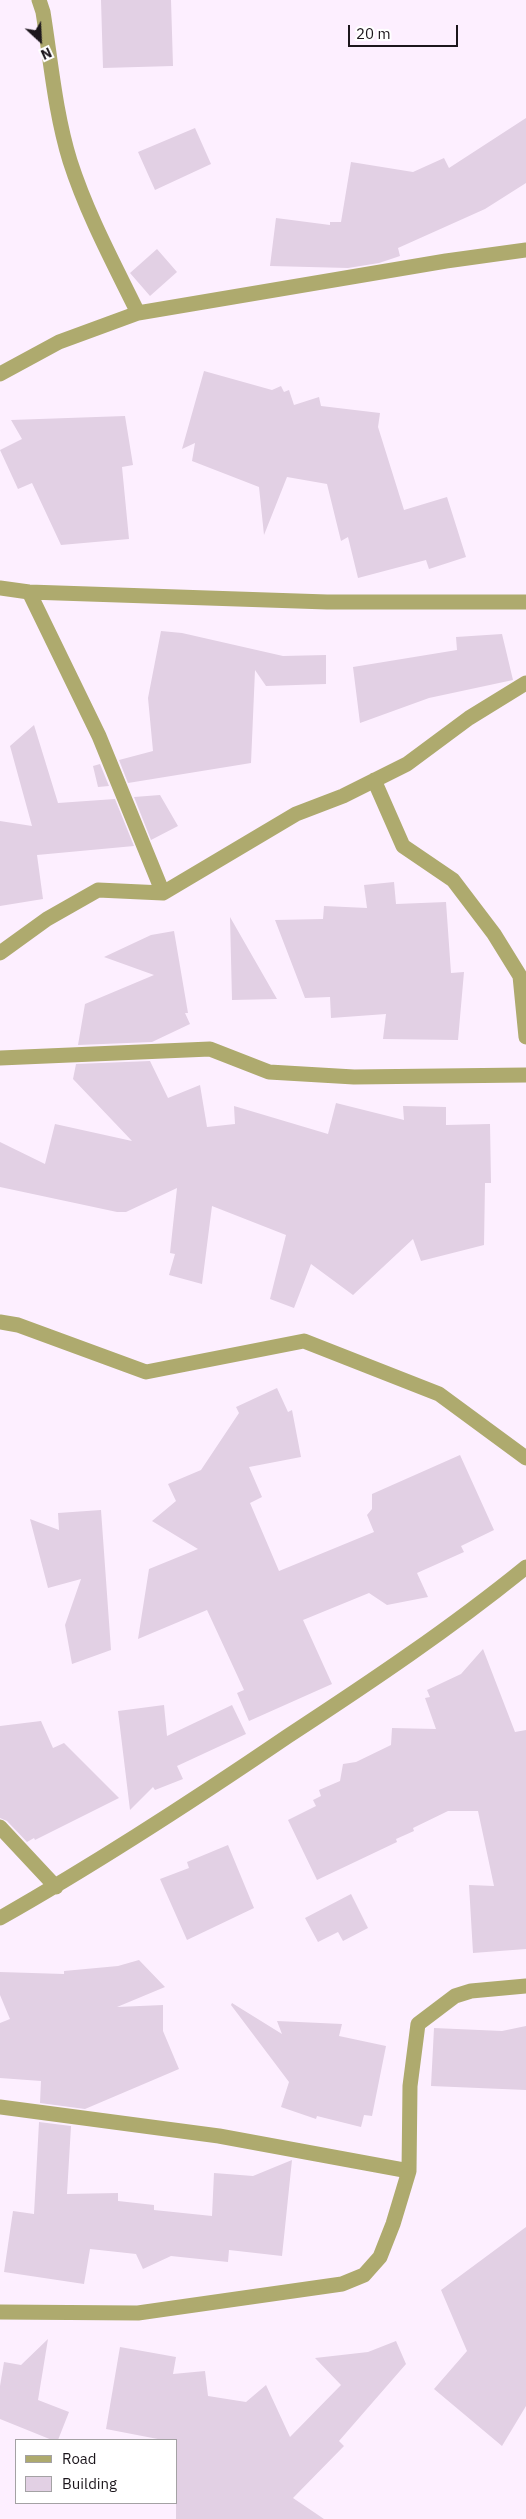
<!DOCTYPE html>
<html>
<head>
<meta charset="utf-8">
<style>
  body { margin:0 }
  #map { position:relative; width:526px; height:2519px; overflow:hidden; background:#fdefff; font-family:"IBM Plex Sans",sans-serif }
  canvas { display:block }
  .legend { position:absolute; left:15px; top:2439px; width:162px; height:65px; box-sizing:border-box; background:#fff; border:1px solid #a4a2a4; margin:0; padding:6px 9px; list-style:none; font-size:15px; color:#1c161c }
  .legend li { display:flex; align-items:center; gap:10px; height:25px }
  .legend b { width:25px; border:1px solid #a4a2a4 }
  .north { position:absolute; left:15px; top:15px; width:50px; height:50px; -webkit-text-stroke:4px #fff; paint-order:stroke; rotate:155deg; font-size:14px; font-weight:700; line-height:20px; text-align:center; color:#1c161c }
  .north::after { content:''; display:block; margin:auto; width:18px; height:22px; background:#1c161c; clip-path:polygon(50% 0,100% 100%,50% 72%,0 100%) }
  .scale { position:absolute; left:348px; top:25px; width:110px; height:22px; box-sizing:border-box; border:2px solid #1c161c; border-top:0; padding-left:6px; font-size:15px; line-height:18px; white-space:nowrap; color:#1c161c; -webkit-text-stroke:4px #fff; paint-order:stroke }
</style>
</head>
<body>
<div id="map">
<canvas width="526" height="2519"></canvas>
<ul class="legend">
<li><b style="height:6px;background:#aeaa6e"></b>Road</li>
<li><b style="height:14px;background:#e2d0e4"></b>Building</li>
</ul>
<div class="north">N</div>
<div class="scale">20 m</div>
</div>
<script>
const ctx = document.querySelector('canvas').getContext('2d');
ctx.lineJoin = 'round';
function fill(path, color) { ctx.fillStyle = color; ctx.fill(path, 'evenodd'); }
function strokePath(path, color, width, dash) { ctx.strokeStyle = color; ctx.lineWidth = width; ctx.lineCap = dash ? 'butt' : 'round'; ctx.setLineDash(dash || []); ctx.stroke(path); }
const building = new Path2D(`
  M101,0H171L173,66L103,68Z
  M526,118V183L485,209L398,248L400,256L379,263L348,268L270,266L276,218L330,225V222H341L351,162L413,172L444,158L449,168Z
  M195,128L211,164L155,190L138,152Z
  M157,249L177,272L150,296L130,273Z
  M204,371L272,390L281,386L284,392L289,390L294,405L319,397L321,406L380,413L378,427L404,510L447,497L466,557L429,569L426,560L358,578L348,537L341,541L327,484L287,477L264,535L259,487L192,461L195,443L182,449Z
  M125,416L133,465L122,467L129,539L61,545L32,483L18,489L0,450L22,439L11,420Z
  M161,631L182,633L283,656L326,655V684L266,686L255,670L251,763L128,783L119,760L153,751L148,698Z
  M502,634L513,680L429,698L360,723L353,667L457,650L456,637Z
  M34,725L58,803L115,799L134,846L37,855L43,899L0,906V821L32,826L10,746Z
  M100,764L109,786L98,787L93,766Z
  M160,795L178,826L151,840L134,797Z
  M394,882L396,904L446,902L451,973L464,972L458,1040L383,1039L386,1014L331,1018L330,997L305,998L275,920L323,919L324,906L367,908L364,885Z
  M230,917L277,999L232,1000Z
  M174,931L188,1013H185L190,1024L152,1042L78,1045L85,1004L154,975L104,957L151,935Z
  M150,1061L168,1098L200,1085L207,1127L235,1124L234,1106L328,1134L336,1103L404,1120L403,1106L446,1107V1125L490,1124L491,1183H485L484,1245L421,1261L413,1239L353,1295L311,1264L294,1308L270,1299L286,1235L212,1206L202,1284L169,1275L175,1254L170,1253L177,1188L126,1212H117L0,1187V1142L45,1164L55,1124L132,1141L73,1079L76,1064Z
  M277,1388L288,1412L292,1410L301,1457L249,1467L262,1497L250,1503L279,1571L374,1532L367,1515L372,1509V1494L460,1455L494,1530L461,1546L464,1552L417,1573L428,1597L387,1605L369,1593L303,1620L332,1684L249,1721L237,1693L244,1690L207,1610L138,1639L149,1569L198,1549L152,1521L176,1501L168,1484L201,1470L239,1413L236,1407Z
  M101,1510L111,1650L72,1664L65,1625L81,1579L48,1588L30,1519L59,1530L58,1513Z
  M483,1649L515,1732L526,1730V1949L473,1953L469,1885L494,1886L478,1811H448L413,1828L414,1831L396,1839L397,1842L317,1880L288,1820L316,1806L313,1800L321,1796L319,1790L340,1781L343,1764L356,1762L391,1745L392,1728L436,1729L425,1698L430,1697L427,1690L461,1674Z
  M164,1705L167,1736L232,1705L246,1734L177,1766L183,1779L155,1790L153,1787L130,1810L118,1711Z
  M41,1721L53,1748L64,1743L119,1798L35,1840L34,1838L27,1842L7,1821L0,1818V1726Z
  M228,1845L254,1908L187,1940L160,1879L189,1868L187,1862Z
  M351,1894L368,1928L343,1941L338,1932L318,1942L305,1918Z
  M139,1960L165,1987L117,2007L163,2005V2031L179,2069L85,2109L40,2103L41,2081L0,2078V2023L10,2019L0,1995V1972L64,1974V1971L118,1966Z
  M232,2003L282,2034L277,2021L342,2024L339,2036L386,2046L372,2116L364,2115L361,2127L317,2116L316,2119L281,2107L289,2082L231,2005Z
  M526,2026V2090L431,2086L434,2028L502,2031Z
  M39,2122L71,2126L67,2194L118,2193V2201L154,2205V2210L212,2216L214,2173L253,2176L292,2160L282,2256L229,2250L228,2262L171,2256L143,2269L136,2254L90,2249L84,2284L4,2272L13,2211L34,2214Z
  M526,2227V2406L502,2446L434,2389L467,2351L441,2290Z
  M48,2339L38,2400L69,2412L58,2440H52L0,2419V2386L4,2362L21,2365Z
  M396,2341L406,2364L339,2441L344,2446L293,2498L324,2519H176V2440H163L106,2429L120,2347L176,2357L173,2374L205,2371L208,2396L246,2402L266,2385L290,2437L341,2385L315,2358L368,2352Z`);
const minor = new Path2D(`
  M39,0L43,12C51,62 55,112 70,161C87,214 114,264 138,313
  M0,374L59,342L138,313L446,261L526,250
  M0,588L29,592L327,602H526
  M29,592L99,736L163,893
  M374,780L403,846L453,880L494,934L520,976L526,1037
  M0,953L47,919L98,890L163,893L296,814L343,796L407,764L469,718L526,683
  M0,1058L210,1049L269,1072L354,1077L526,1075
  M0,1322L18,1325L146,1372L304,1341L439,1394L526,1458
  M0,1827L56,1887
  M0,1918C99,1862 194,1800 288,1736C369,1683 451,1628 526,1567
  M0,2107L219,2136L409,2171
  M0,2312L138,2313L342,2284L364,2275L380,2257L393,2224L409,2171L410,2086L418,2024L455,1996L471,1991L526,1986`);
fill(building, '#e2d0e4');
strokePath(minor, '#aeaa6e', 15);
</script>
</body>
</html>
